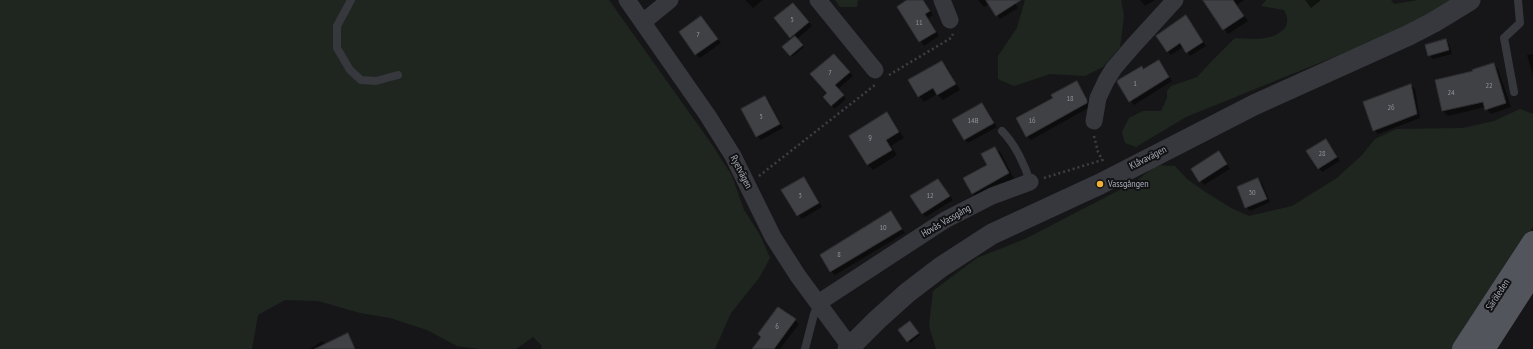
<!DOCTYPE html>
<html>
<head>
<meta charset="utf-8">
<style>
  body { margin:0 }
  canvas { display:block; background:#161618 }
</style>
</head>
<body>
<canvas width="1533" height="349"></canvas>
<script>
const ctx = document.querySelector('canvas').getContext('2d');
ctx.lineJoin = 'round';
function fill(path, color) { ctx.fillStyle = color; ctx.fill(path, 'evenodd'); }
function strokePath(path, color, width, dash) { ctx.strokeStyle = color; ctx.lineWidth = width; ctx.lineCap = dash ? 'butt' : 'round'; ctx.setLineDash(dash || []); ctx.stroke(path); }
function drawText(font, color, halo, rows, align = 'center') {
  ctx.font = font + ' "PT Sans Narrow",sans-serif'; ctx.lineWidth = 4; ctx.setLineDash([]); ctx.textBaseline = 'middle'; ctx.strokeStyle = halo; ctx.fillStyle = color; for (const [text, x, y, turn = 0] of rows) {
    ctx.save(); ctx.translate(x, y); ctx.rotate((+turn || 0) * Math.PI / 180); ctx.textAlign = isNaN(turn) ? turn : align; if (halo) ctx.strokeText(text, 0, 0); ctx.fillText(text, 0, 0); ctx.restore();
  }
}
const green = new Path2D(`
  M0,0H609L713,146L732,176L744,210L760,235L770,258L759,278L731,313L715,349H541L542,346L533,337L516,349H479L457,346L427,330L390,318L360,313L318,301L285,300L258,315L252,349H0Z
  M835,0H858L857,7H840Z
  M1025,0H1121L1124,16L1120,47L1103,67L1085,76L1050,74L1014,86L998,79V56L1017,28Z
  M1266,0H1391L1394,4L1418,0H1453L1426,16L1381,38L1186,117L1136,147L1125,143L1122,132L1129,118L1143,111H1161L1167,98V91L1171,86L1197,77L1210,63L1235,38C1253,39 1272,42 1285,28C1289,23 1287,15 1284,10L1261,6Z
  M1520,109L1533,114V227L1452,349H936L929,326L933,291L977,258L1025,239L1135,182L1156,165L1175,166L1187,179L1207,193L1231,208L1249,216L1292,206L1337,178L1362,155L1375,139L1396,129L1463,128L1494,121Z`);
const shadow = new Path2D(`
  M745,0H763L753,8Z
  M909,0H923L933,15L928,18L939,36L924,46L898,7Z
  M978,0H1013L1018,8L1000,19L989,4L984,7Z
  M1140,0H1155L1145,6Z
  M1204,0H1244L1237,5L1248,21L1228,34Z
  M1305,0H1320V1L1311,8Z
  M797,8L812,26L797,39L804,47L792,57L784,47L793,39L791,37Z
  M701,17L721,43L700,58L696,54Z
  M1189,20L1206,46L1190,56L1183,47L1171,55L1167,51Z
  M1445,40L1449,44L1452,54L1433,59L1429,55Z
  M1533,54V76L1527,55Z
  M837,58L853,76L838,89L846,99L835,109L824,97L828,93Z
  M1159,61L1172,81L1134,105L1118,82Z
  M941,62L947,67L960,90L943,100L937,94L924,102L919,96Z
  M1494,64L1498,69L1511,107L1491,114L1485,107L1448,116L1443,111L1436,80L1474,72Z
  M1077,82L1080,86L1091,105L1090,107L1031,140L1027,136L1054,98Z
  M1411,86L1415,89L1420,118L1378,134L1374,130Z
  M765,97L769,101L783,128L761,140L757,136L743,110Z
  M982,104L986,108L997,127L968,143L964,139Z
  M887,113L892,119L904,138L891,146L897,155L873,170L868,165L850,136Z
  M1329,144L1340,161L1322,172L1308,152Z
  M995,148L1001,153L1014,179L978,199L972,193L988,165Z
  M1219,152L1230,169L1204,185L1192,169Z
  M803,178L807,182L822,207L802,219L798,215Z
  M1258,179L1262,183L1270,202L1250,211L1246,207Z
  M938,180L953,200L926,217L922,213Z
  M891,212L905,233L835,275L831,271Z
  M795,320L799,324L780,349H753Z
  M911,324L920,335L910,343L899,330Z
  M348,334L356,349H310L322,341L326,345Z`);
const building = new Path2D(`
  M907,0H923L930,11L925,14L936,32L919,42L897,7Z
  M986,0H1021L996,16Z
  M1203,0H1233L1244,16L1223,30Z
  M793,3L809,22L790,38L774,18Z
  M1186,15L1203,42L1186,53L1180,43L1167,52L1156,36Z
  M701,16L718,39L695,55L679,32Z
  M795,36L803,45L790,56L782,47Z
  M1446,39L1449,50L1428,56L1425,45Z
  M834,54L850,72L835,85L844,95L831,106L823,97L827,93L810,74Z
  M1159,60L1169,77L1129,102L1117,82L1118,80L1142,66L1143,69Z
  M942,61L956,84L937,95L933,88L918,97L908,80Z
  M1494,63L1506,103L1485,110L1483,102L1442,111L1435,80L1473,71L1472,70Z
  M1077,81L1087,100V103L1026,137L1016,118L1053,98L1051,95Z
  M1411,84L1417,114L1373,131L1363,102Z
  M765,96L780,124L756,137L741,109Z
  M982,103L994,123L964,140L952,120Z
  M887,112L899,132L886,140L892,150L867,165L849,136Z
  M1326,139L1337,157L1318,169L1306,151Z
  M995,147L1009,173L972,194L963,178L987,165L981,154Z
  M1219,151L1227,164L1199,182L1191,169Z
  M804,177L819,203L797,216L781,190Z
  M1258,178L1267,199L1245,208L1237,187Z
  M938,179L950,196L922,214L910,196Z
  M891,211L902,229L830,272L820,255Z
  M778,307L796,319L774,349H752L761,337L758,334Z
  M910,321L919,333L907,342L898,330Z
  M348,333L355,349H315Z`);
const path = new Path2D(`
  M889,75L951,38L953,34
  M1094,136L1098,152L1103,161
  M759,176L875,85
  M1044,178L1102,160`);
const service = new Path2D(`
  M351,0L337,26V48L350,70L361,80L376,81L398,75
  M1514,92L1504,38L1520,23L1518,0
  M1002,131C1015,144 1025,165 1030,182
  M805,349L814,314L818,304`);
const minor = new Path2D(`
  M627,0L708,116L733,156L773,237L798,276L843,337L851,346
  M818,0L875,70
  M942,0L950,20
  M643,22L670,0
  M1094,121L1098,98L1106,81L1114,68L1133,46L1175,0
  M818,303L945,220L992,196L1030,182`);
const tertiary = new Path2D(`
  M848,349L877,320L907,293L941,267L992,234L1100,184L1254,105L1409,35L1434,22L1470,0`);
const primary = new Path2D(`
  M1463,349L1533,242
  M1484,349L1533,273`);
const markers = [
  [1100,184,4,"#f2b134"]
];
const numberNames = [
  ["5",792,20],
  ["11",919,23],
  ["7",698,35],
  ["7",830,73],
  ["1",1135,84],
  ["22",1489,86],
  ["24",1451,93],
  ["18",1070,99],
  ["26",1391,108],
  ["5",761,117],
  ["14B",973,121],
  ["16",1032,121],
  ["9",870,138],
  ["28",1322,154],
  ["30",1252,193],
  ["3",800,196],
  ["12",930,196],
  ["10",883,228],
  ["8",839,255],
  ["6",777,327]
];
const streetNames = [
  ["Klåvavägen",1148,158,-27],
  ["Ryetvägen",741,172,63],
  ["Hovås Vassgång",946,221,-30],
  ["Säröleden",1498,295,-57]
];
const poiNames = [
  ["Vassgången",1108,184]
];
fill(green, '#1e261f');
fill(shadow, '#0007');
fill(building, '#404145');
strokePath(building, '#303034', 1);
strokePath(path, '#3d3f44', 2.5, [2, 3]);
strokePath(service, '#37383d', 8);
strokePath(minor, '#37383d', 17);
strokePath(tertiary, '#37383d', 21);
strokePath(primary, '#53555c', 22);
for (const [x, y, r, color] of markers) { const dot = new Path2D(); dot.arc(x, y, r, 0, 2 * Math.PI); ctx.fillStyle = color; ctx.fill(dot); strokePath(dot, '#111113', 1.5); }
drawText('8px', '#8e929b', null, numberNames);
drawText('10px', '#a8adb8', '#111113', streetNames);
drawText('10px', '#a8adb8', '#111113', poiNames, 'left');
</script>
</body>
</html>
